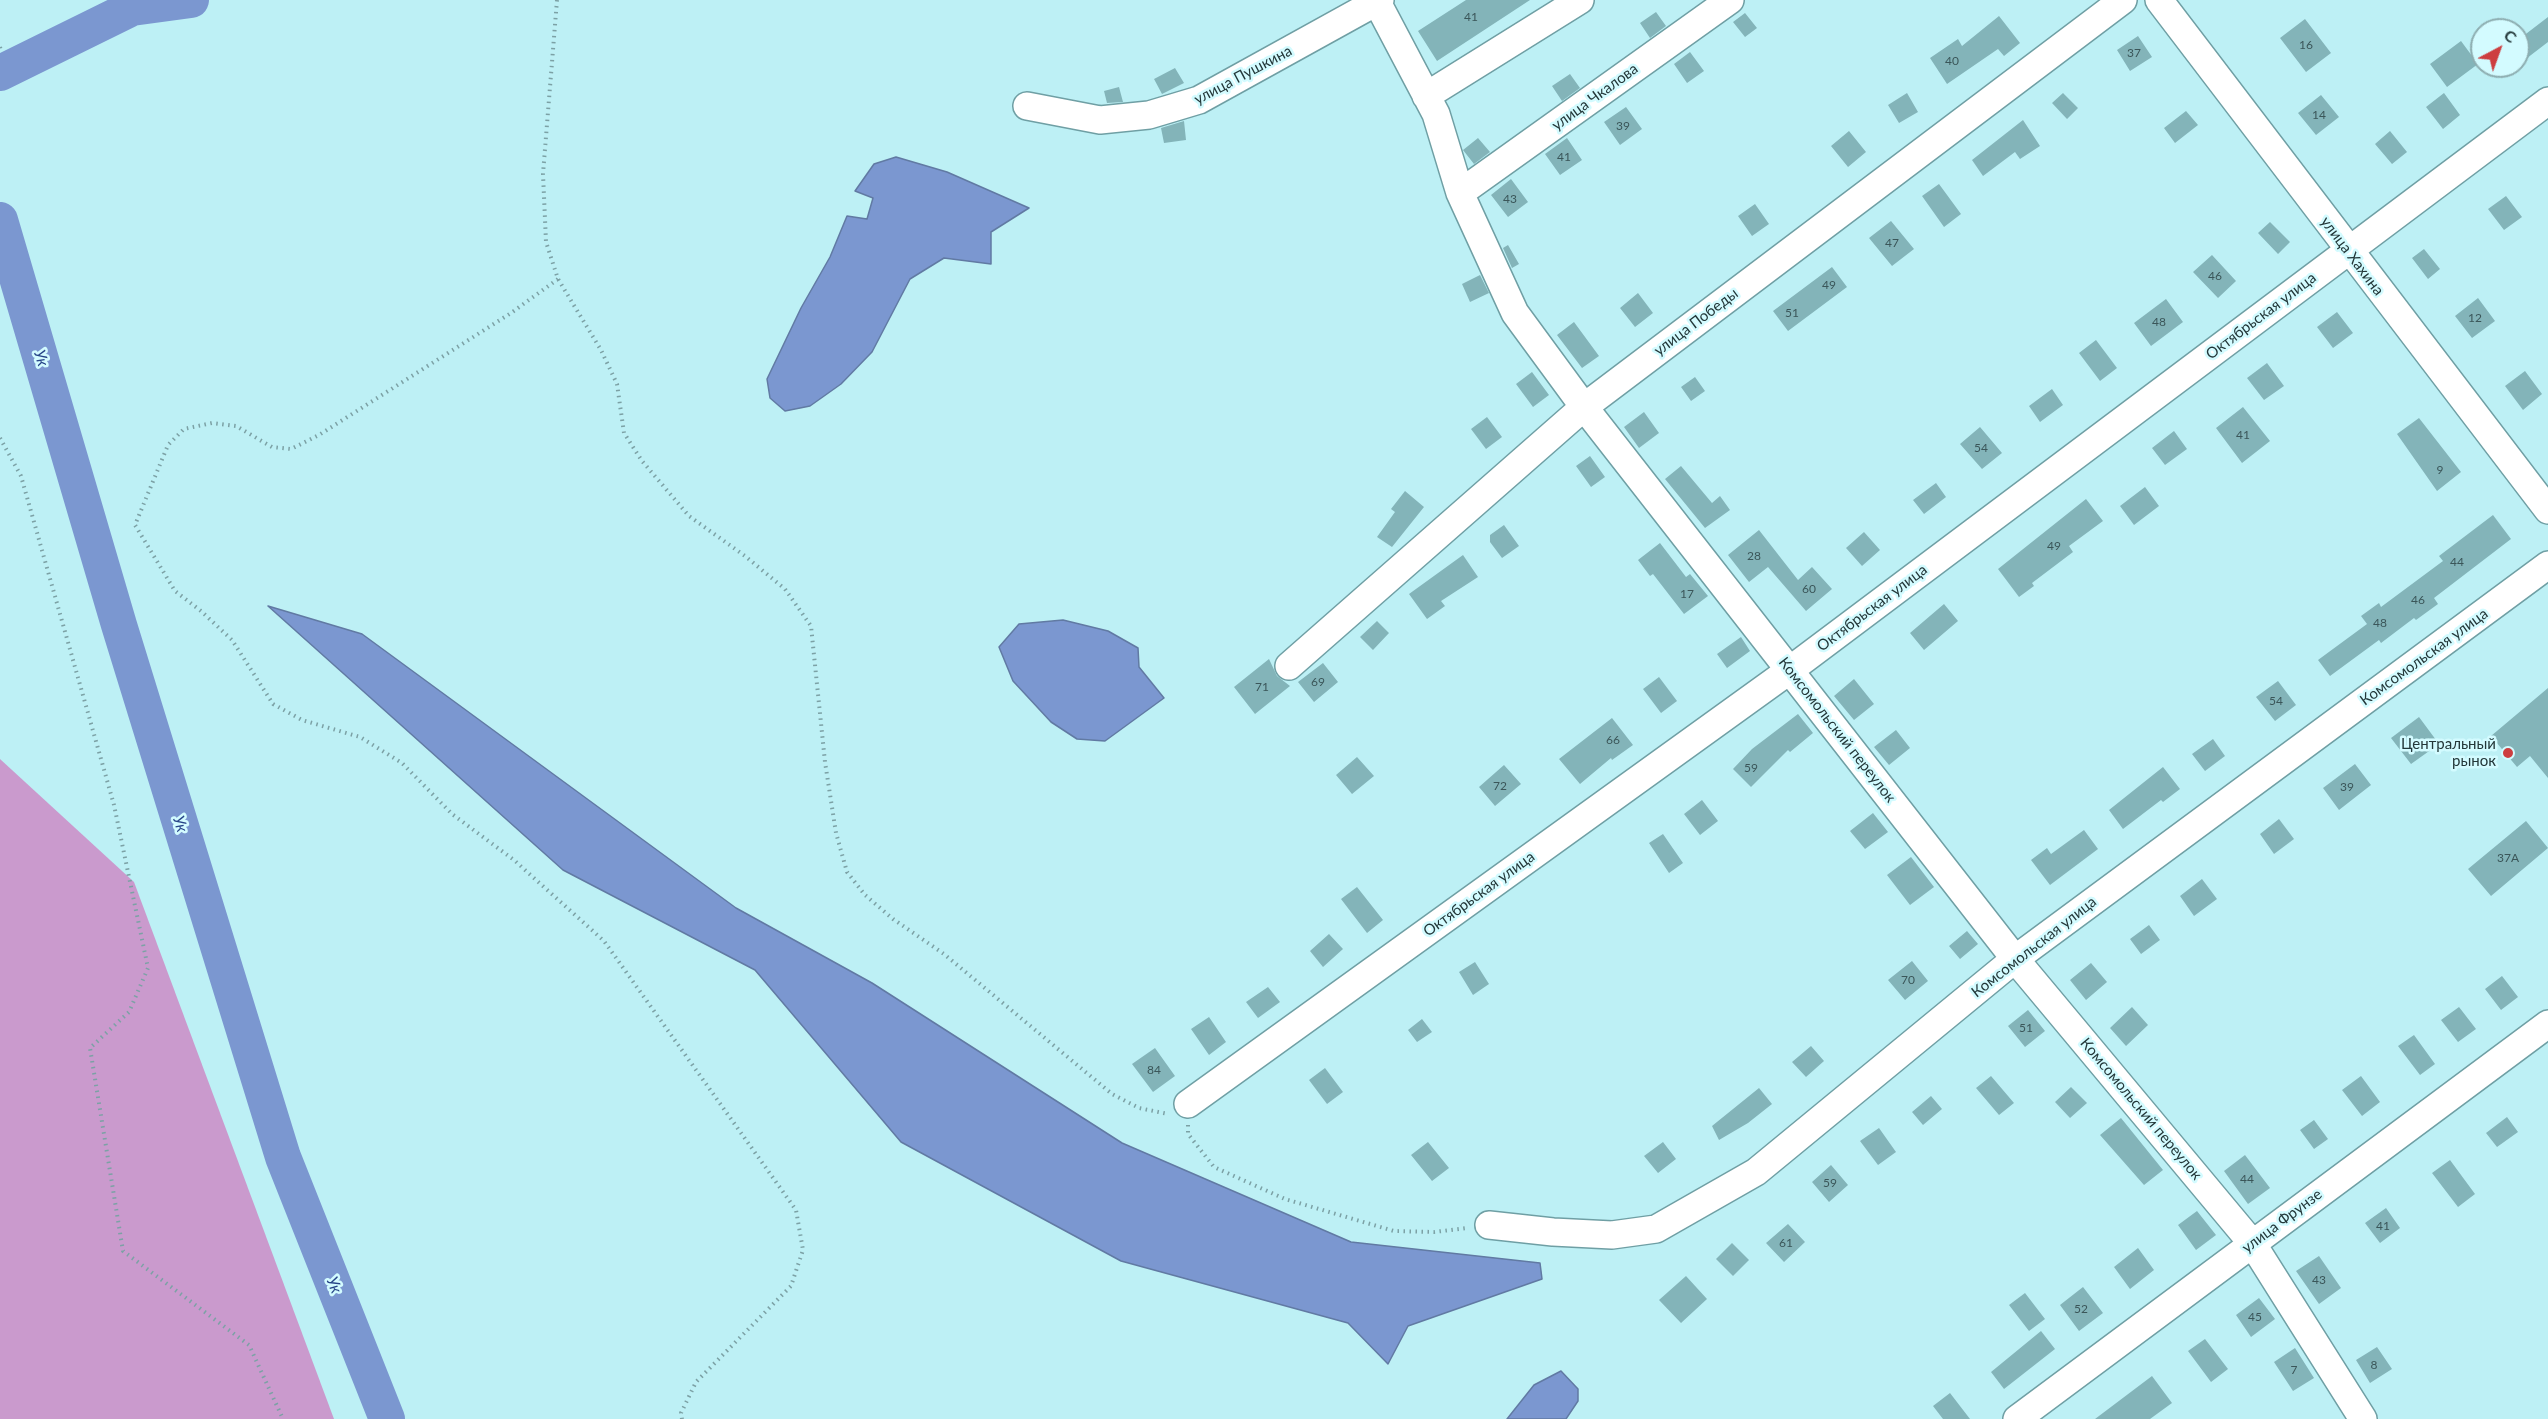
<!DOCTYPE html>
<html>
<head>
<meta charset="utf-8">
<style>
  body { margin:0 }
  #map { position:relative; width:2548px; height:1419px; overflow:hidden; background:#bdf0f5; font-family:Lato,sans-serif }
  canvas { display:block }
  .north { position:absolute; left:2470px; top:18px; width:60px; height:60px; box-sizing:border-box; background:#d3fbff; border:2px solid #8dadb0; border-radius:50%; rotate:41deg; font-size:16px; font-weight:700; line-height:24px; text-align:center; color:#233739 }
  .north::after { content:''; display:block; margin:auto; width:21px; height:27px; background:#cd3e40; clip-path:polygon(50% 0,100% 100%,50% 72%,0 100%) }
</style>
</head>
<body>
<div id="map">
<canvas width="2548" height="1419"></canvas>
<div class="north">С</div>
</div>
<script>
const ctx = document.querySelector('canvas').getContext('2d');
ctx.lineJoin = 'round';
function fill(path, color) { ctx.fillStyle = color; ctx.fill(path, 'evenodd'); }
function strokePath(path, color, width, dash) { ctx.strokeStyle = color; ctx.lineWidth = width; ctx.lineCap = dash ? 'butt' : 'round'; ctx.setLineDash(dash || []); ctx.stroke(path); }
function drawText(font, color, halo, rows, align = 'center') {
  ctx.font = font + ' Lato,sans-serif'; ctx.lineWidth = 5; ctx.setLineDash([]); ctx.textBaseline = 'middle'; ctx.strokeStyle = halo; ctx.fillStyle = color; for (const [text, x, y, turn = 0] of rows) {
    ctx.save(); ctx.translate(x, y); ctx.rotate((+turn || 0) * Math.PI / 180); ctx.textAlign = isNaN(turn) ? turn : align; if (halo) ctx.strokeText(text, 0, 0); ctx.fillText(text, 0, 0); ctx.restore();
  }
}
const forest = new Path2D(`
  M0,759L134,882L334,1419H0Z`);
const water = new Path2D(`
  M896,157L947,172L1029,208L991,232V264L944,258L910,279L872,352L841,384L810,406L785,411L770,398L767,379L801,308L830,257L847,216L867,219L873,198L855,191L874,164Z
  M268,606L362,634L736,908L872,983L1122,1143L1351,1242L1540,1263L1542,1279L1408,1326L1388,1364L1348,1323L1121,1261L901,1142L755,970L563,870Z
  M1063,620L1108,631L1138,648L1139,667L1164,698L1105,741L1077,739L1051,722L1013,681L999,647L1019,624Z
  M1561,1371L1578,1389V1401L1566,1419H1507L1534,1385Z`);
const river = new Path2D(`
  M0,73L132,8L191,0
  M0,220L119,625L283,1157L387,1419`);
const building = new Path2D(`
  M1466,0H1530L1437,61L1418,31Z
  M1656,12L1666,26L1650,38L1640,23Z
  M1745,13L1757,28L1745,37L1733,22Z
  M1999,16L2020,43L2004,56L1998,49L1947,84L1930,58L1958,39L1962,46Z
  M2548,17V42L2518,65V40Z
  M2305,19L2331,53L2306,72L2280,38Z
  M2138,36L2152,57L2130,71L2117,50Z
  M2461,41L2478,64L2447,87L2430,64Z
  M1690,52L1704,71L1687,83L1674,64Z
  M1175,68L1184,83L1162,94L1154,79Z
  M1570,74L1580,88L1562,101L1552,86Z
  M1119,87L1123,102L1107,103L1104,91Z
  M1907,93L1918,112L1899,123L1888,105Z
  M2063,93L2078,108L2067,119L2052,103Z
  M2444,93L2460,115L2443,129L2426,107Z
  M2321,95L2339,117L2316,135L2298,113Z
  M1626,107L1642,129L1620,145L1604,122Z
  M2186,111L2198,125L2175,143L2164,128Z
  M2023,120L2040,146L2020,159L2015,152L1983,176L1972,160Z
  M1184,121L1186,140L1164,143L1161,128Z
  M1849,131L1866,152L1848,167L1831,146Z
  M2390,131L2407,152L2392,164L2375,144Z
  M1478,138L1490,152L1474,164L1463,150Z
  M1567,138L1582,160L1560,175L1545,154Z
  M1511,179L1528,202L1508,217L1491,195Z
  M1939,184L1961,214L1944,227L1922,196Z
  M2506,196L2522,217L2504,230L2488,209Z
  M1755,204L1769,224L1752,236L1738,216Z
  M1891,221L1914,249L1892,266L1869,238Z
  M2270,222L2290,242L2278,254L2258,233Z
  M1508,245L1519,264L1512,268L1503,248Z
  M2424,249L2440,269L2428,279L2412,258Z
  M2212,255L2236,281L2218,298L2193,272Z
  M1832,267L1847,287L1788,331L1773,311Z
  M1480,275L1489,293L1470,302L1462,284Z
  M1638,293L1653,313L1635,327L1620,308Z
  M2478,298L2495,321L2472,338L2455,316Z
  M2166,299L2183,322L2151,346L2134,323Z
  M2337,312L2353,333L2333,348L2317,327Z
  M1574,322L1599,356L1582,368L1557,335Z
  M2096,340L2117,368L2100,381L2079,353Z
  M2267,363L2284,386L2264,400L2247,378Z
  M2525,371L2542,394L2523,410L2505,386Z
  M1532,372L1549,395L1533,407L1516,384Z
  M1695,377L1705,391L1691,401L1681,387Z
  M2052,389L2063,405L2040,422L2029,406Z
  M2243,407L2270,441L2242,463L2216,428Z
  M1644,412L1659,433L1639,448L1624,427Z
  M1487,417L1502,437L1486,449L1471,429Z
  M2419,418L2461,472L2437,491L2397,434Z
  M1980,427L2002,453L1982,469L1960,444Z
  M2174,431L2187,449L2165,465L2152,448Z
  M1590,456L1605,477L1591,487L1576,466Z
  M1681,466L1712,503L1720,496L1730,510L1705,528L1665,479Z
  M1936,483L1946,497L1924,514L1913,500Z
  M2145,487L2159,506L2134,525L2120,506Z
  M1405,491L1424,507L1392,547L1377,537L1395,512L1391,509Z
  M2086,499L2103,521L2069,546L2073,552L2032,583L2034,586L2019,597L1998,569Z
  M2493,515L2511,539L2434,598L2438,604L2416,620L2414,618L2381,643L2379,640L2330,676L2318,660L2367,624L2361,616L2379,603L2381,607L2443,561L2439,556Z
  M1504,525L1519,546L1502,558L1490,542V535Z
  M1759,530L1798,580L1812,567L1832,589L1806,611L1768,567L1749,582L1728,555Z
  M1864,532L1880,550L1862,566L1846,548Z
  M1660,543L1686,577L1690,574L1708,596L1684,614L1653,574L1650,576L1638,560Z
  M1463,555L1478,577L1441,601L1445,606L1427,619L1409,594Z
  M1944,604L1958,621L1924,650L1910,633Z
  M1377,621L1389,633L1373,650L1360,637Z
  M1741,637L1750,651L1727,668L1717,654Z
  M1269,659L1277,676L1290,686L1255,714L1234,687Z
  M1323,663L1338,682L1314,702L1298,682Z
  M1659,677L1677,701L1661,713L1643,689Z
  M1854,679L1874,704L1854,720L1834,696Z
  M2278,681L2296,705L2275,721L2256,697Z
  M2548,688V778L2530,756L2517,767L2491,736Z
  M1798,714L1813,733L1790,752L1788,750L1751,787L1733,769L1752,749Z
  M2419,717L2439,744L2411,764L2391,738Z
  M1612,718L1633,745L1612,760L1611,758L1580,784L1559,759Z
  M1896,730L1910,748L1889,765L1874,747Z
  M2213,739L2225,756L2205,771L2192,754Z
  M1357,757L1374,776L1352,794L1336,775Z
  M2355,764L2371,785L2339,810L2323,788Z
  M1504,765L1521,784L1495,806L1479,787Z
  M2163,767L2180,789L2163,802L2161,800L2123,829L2109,810Z
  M1702,800L1718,821L1700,835L1684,814Z
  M1873,813L1888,832L1865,849L1850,831Z
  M2279,819L2294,839L2274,854L2260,834Z
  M2526,821L2548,848L2491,896L2468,869Z
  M2084,830L2098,849L2050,885L2031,860L2047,848L2051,854Z
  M1663,834L1683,863L1669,873L1649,843Z
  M1911,857L1934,887L1910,905L1887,875Z
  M2202,879L2217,899L2194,916L2180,896Z
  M1357,887L1383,920L1367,933L1341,899Z
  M2149,925L2160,940L2141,954L2130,939Z
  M1967,931L1978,944L1960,959L1949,946Z
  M1329,934L1343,949L1323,967L1310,951Z
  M1912,961L1928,981L1905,1000L1888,980Z
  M1475,962L1489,984L1473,995L1459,972Z
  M2091,963L2107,982L2086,1000L2070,980Z
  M2502,976L2518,997L2501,1010L2485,989Z
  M1268,987L1280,1002L1258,1018L1246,1002Z
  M2132,1007L2148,1025L2126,1046L2110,1028Z
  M2459,1007L2476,1029L2458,1042L2441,1020Z
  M2028,1010L2045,1031L2025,1047L2008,1026Z
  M1209,1017L1226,1042L1209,1055L1191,1029Z
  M1422,1019L1432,1032L1417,1042L1408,1030Z
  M2414,1035L2435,1064L2420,1075L2398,1046Z
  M1811,1046L1824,1061L1806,1077L1792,1062Z
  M1155,1048L1175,1076L1153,1092L1132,1064Z
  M1325,1068L1343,1092L1327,1104L1309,1080Z
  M1991,1076L2014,1103L1999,1115L1976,1088Z
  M2361,1076L2380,1102L2362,1116L2342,1090Z
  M2071,1087L2087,1103L2070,1118L2055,1102Z
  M1759,1088L1772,1104L1748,1123L1719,1140L1712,1126Z
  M1931,1096L1942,1109L1923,1125L1912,1112Z
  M2507,1117L2518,1132L2497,1147L2486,1133Z
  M2121,1118L2163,1170L2144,1185L2100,1135Z
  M2314,1120L2328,1139L2314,1149L2300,1130Z
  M1879,1128L1896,1152L1878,1165L1860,1141Z
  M1428,1142L1449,1168L1432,1181L1411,1155Z
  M1663,1142L1676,1159L1658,1173L1644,1156Z
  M2245,1155L2270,1188L2248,1204L2224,1171Z
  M2450,1160L2475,1194L2458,1207L2432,1173Z
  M1831,1165L1848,1185L1829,1202L1812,1182Z
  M2386,1208L2400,1228L2380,1243L2365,1223Z
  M2197,1211L2216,1235L2196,1250L2178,1225Z
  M1788,1224L1805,1242L1784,1262L1766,1243Z
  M1732,1243L1749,1260L1733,1276L1716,1259Z
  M2138,1248L2154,1270L2130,1289L2114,1267Z
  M2319,1256L2341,1288L2319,1304L2296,1271Z
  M1686,1276L1707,1299L1681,1323L1659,1300Z
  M2083,1287L2103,1313L2079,1331L2060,1305Z
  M2025,1293L2045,1319L2029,1331L2009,1305Z
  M2259,1298L2275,1319L2251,1337L2236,1315Z
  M2041,1331L2055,1349L2004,1389L1991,1372Z
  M2205,1339L2228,1369L2211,1382L2188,1351Z
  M2377,1347L2392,1369L2370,1383L2356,1360Z
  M2295,1348L2314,1378L2293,1391L2274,1362Z
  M2152,1376L2172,1403L2150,1419H2095Z
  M1950,1393L1970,1419H1943L1933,1406Z`);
const path = new Path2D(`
  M557,0L543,174L546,242L558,279L601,350L617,384L624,433L642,461L689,516L745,556L785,589L811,626L825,762L836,833L847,872L865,895L893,919L944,954L1112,1094L1139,1108L1168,1114
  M0,47L1,51
  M558,279L511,313L319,435L291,449L272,447L236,426L212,423L184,429L168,445L135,525L175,591L201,611L232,640L273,704L302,720L360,737L402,763L452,814L514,860L604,941L796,1210L803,1250L791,1286L696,1382L681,1413L682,1419
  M0,438L21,476L114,805L148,968L129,1012L90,1048L123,1251L249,1345L283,1419
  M1188,1125V1134L1214,1167L1285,1199L1394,1231L1434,1232L1467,1228`);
const minor = new Path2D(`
  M2159,0L2548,510
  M1377,2L1436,114L1460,193L1515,313L1584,407L2015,959L2252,1243L2363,1419
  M1426,96L1580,0
  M1027,106L1100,120L1149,115L1199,100L1380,0
  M1460,193L1730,0
  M1289,666L1584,407L2123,0
  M1188,1104L1790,670L2548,101
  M1489,1225L1553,1232L1612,1235L1656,1229L1756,1172L2015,959L2548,565
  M2017,1419L2548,1024`);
const markers = [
  [2508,753,6,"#cd3e40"]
];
const numberNames = [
  ["41",1471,17],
  ["16",2306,45],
  ["37",2134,53],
  ["40",1952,61],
  ["14",2319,115],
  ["39",1623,126],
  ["41",1564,157],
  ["43",1510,199],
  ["47",1892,243],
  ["46",2215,276],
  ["49",1829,285],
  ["51",1792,313],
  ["12",2475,318],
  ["48",2159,322],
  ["41",2243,435],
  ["54",1981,448],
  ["9",2440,470],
  ["49",2054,546],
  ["28",1754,556],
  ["44",2457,562],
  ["60",1809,589],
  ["17",1687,594],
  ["46",2418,600],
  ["48",2380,623],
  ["69",1318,682],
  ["71",1262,687],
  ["54",2276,701],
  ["66",1613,740],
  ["59",1751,768],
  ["72",1500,786],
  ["39",2347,787],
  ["37А",2508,858],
  ["70",1908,980],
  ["51",2026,1028],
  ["84",1154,1070],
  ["44",2247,1179],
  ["59",1830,1183],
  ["41",2383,1226],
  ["61",1786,1243],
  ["43",2319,1280],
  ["52",2081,1309],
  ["45",2255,1317],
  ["8",2374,1365],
  ["7",2294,1370]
];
const streetNames = [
  ["улица Пушкина",1243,75,-28],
  ["улица Чкалова",1595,97,-36],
  ["улица Хахина",2352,256,53],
  ["Октябрьская улица",2261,316,-37],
  ["улица Победы",1696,322,-37],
  ["Октябрьская улица",1872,608,-37],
  ["Комсомольская улица",2424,657,-36],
  ["Комсомольский переулок",1837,730,52],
  ["Октябрьская улица",1479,894,-36],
  ["Комсомольская улица",2034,947,-38],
  ["Комсомольский переулок",2141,1109,50],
  ["улица Фрунзе",2282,1221,-37]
];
const poiNames = [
  ["Центральный",2496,744],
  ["рынок",2496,761]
];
const waterNames = [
  ["Ук",41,358,74],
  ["Ук",180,824,73],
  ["Ук",334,1285,68]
];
fill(forest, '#ca9acd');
fill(water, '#7b97d0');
strokePath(water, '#617aa3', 1.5);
strokePath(river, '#7b97d0', 36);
fill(building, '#83b4b9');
strokePath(minor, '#6f9fa4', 30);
strokePath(path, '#7ca1a5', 4, [1.5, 4.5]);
strokePath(minor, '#fff', 27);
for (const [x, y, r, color] of markers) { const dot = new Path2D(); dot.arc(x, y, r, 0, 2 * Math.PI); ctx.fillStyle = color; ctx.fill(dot); strokePath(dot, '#d3fbff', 2); }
drawText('12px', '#3b5659', null, numberNames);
drawText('15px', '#233739', '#d3fbff', streetNames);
drawText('15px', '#233739', '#d3fbff', poiNames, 'right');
drawText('italic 16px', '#254387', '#d3fbff', waterNames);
</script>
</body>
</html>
